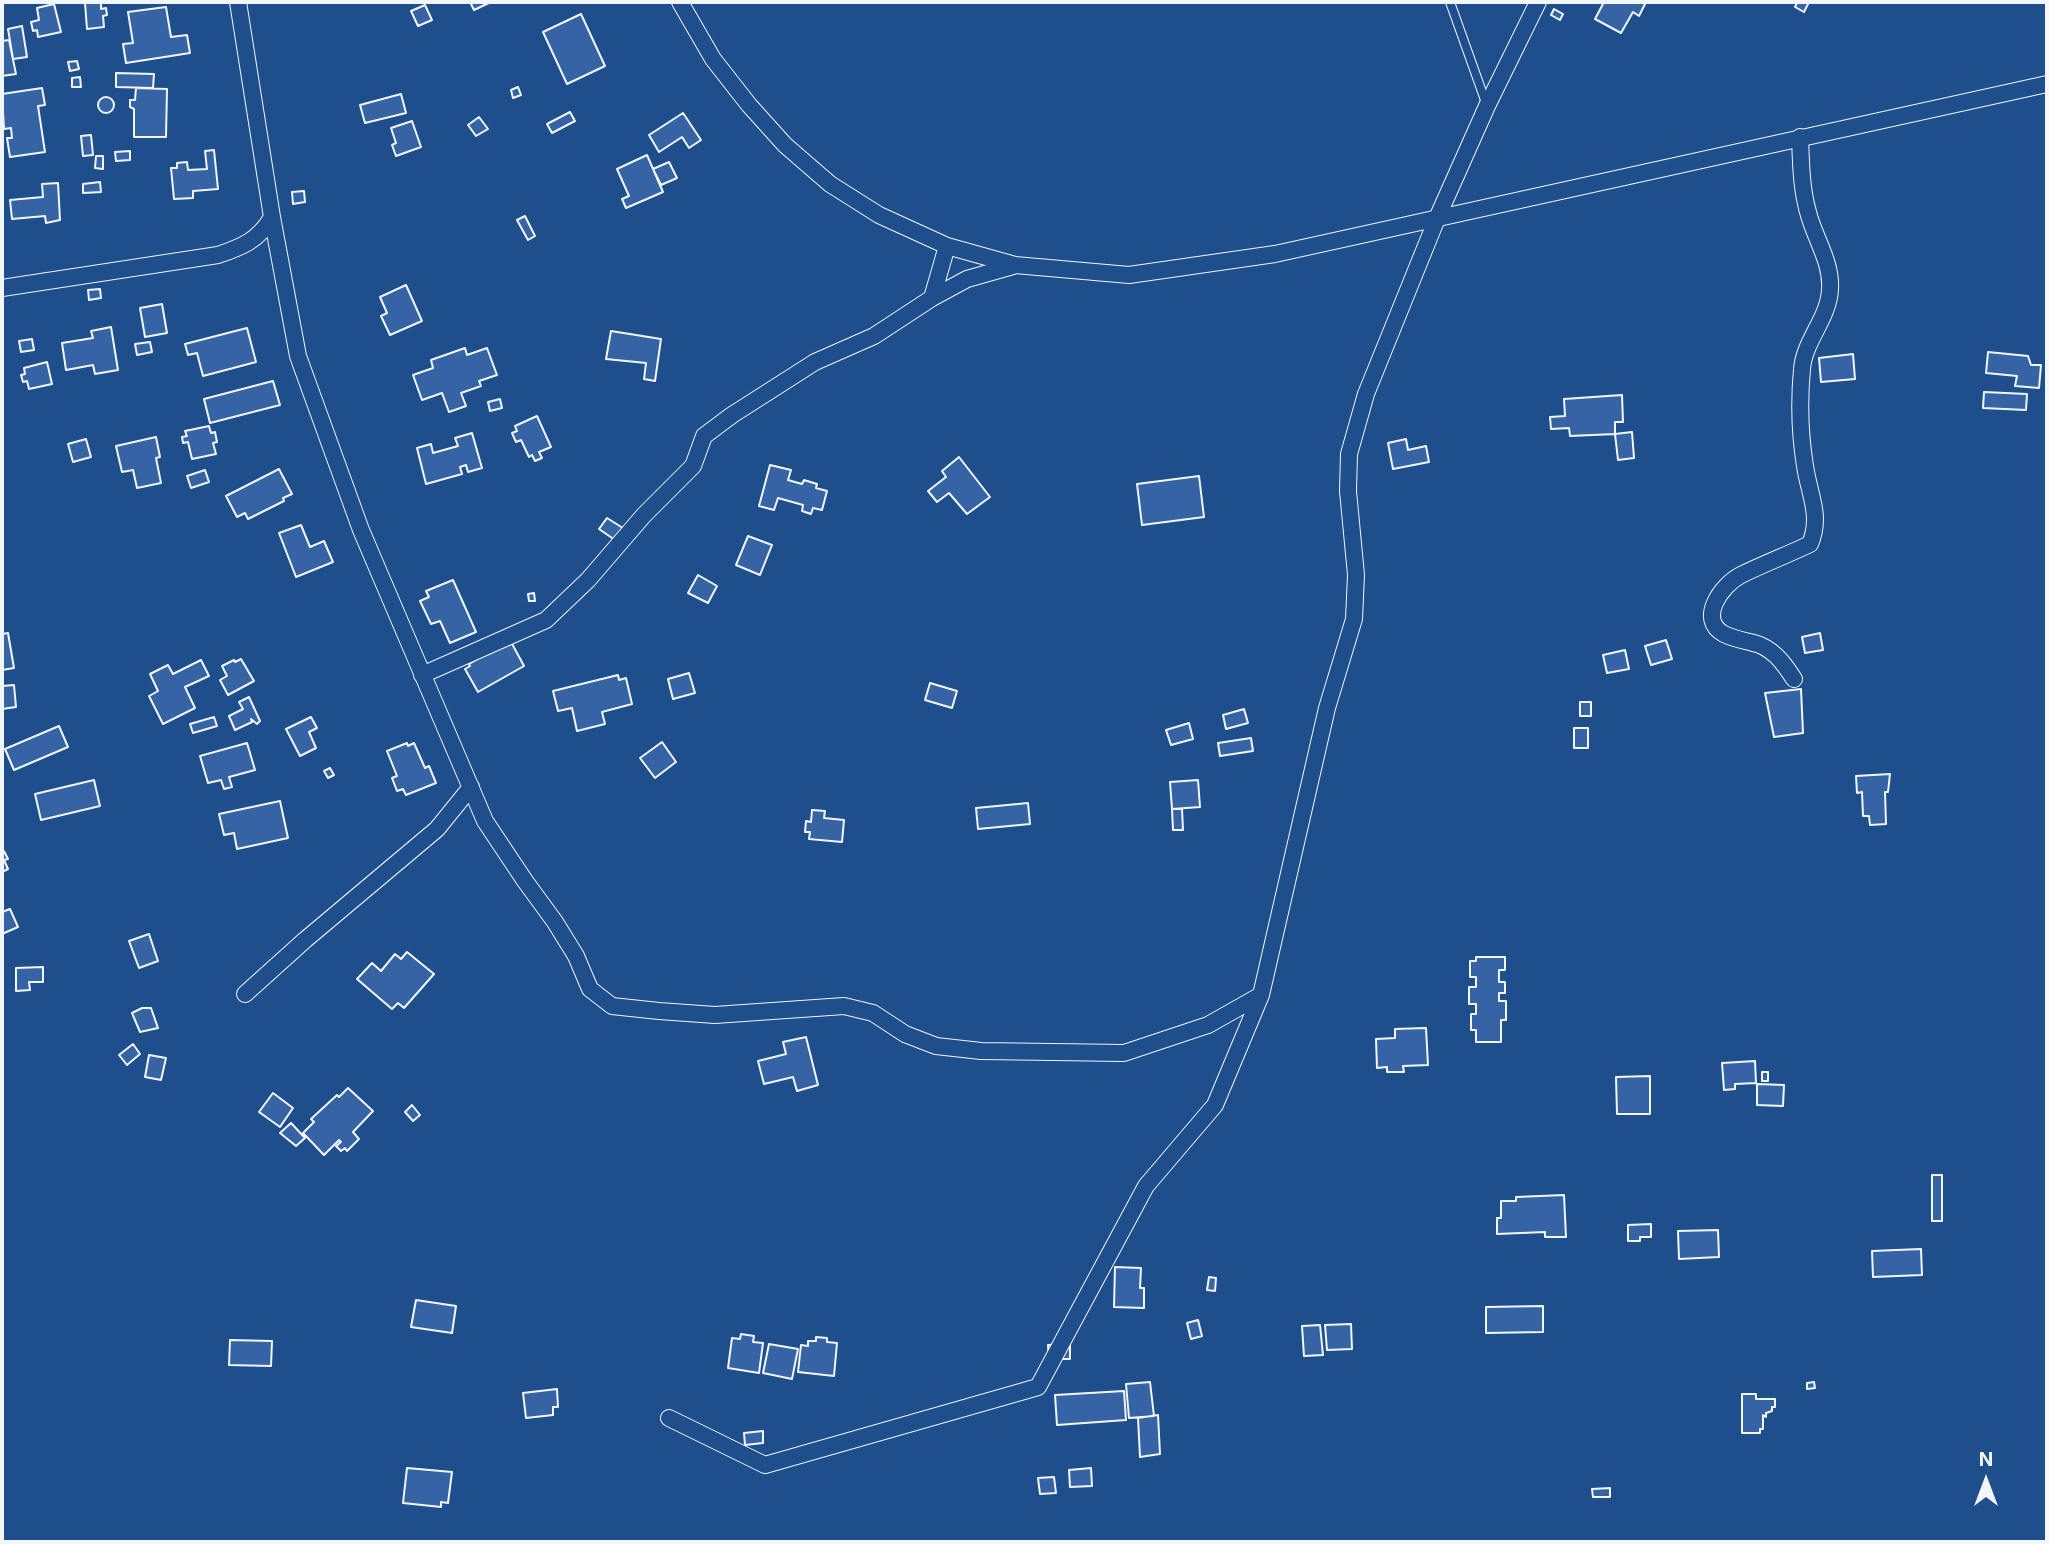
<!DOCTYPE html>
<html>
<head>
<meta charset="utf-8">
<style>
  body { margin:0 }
  #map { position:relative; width:2049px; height:1544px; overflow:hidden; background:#1f4e8c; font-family:Inter,sans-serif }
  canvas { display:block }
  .frame { position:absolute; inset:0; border:4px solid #f2f6ff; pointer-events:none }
  .north { position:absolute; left:1951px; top:1446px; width:70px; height:70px; -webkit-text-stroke:5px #1f4e8c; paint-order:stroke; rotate:0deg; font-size:19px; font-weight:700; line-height:28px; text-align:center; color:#f2f6ff }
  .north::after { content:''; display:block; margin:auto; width:24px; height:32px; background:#f2f6ff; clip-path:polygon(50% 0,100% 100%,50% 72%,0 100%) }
</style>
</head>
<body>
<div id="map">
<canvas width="2049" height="1544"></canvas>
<div class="frame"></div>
<div class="north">N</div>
</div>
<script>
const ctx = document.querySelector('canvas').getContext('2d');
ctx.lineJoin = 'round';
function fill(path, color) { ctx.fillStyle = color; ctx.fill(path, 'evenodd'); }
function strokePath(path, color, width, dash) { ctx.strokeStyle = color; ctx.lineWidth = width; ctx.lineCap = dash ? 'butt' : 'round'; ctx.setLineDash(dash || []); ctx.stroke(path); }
const building = new Path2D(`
  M101,2V9L106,8L107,15L103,16L104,27L87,29L85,3Z
  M470,2H491L474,10Z
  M1604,2H1646L1639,16L1633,12L1621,33L1595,19Z
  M1793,2H1809L1804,12L1795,7L1797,3Z
  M54,4L61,32L38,37L37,30L33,31L31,22L39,20L37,8Z
  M425,5L432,20L418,26L411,11Z
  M166,7L171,37L187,35L190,53L126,63L123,44L133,43L128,12Z
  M1554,9L1563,14L1560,20L1551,15Z
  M581,14L605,66L567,84L543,32Z
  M22,26L27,57L13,59L8,29Z
  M9,40L16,74L2,76V41Z
  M77,61L79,69L70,71L68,62Z
  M116,73L154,74L153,88L116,87Z
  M80,77L81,87H72V78Z
  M518,87L521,95L513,98L511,90Z
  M42,88L45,105L38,106L45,152L10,157L7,138H12L11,128L4,129L2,94Z
  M136,88L167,89L166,137H134V109L130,107V100H135Z
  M401,94L406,113L365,123L360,105Z
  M98 105a8 8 0 1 1 16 0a8 8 0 1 1-16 0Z
  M570,112L575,121L552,133L547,124Z
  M683,113L701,140L689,148L682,137L659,152L649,135Z
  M479,117L488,129L476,136L468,125Z
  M412,121L421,147L396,156L392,145L396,143L391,128Z
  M91,135L93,155L83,156L81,136Z
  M214,150L218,189L193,191V198L174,199L171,168H177V163L187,162L188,170L207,169L205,151Z
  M130,151V160L116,161L115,152Z
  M647,155L663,192L626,208L622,199L629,196L617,169Z
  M96,156H103V169L95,168Z
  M669,162L677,178L661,185L653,169Z
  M100,182L101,192L83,193V184Z
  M58,183L60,220L46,223L45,216L12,219L10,200L43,197L42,184Z
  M304,191L305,202L293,204L292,192Z
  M525,216L535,236L528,240L517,220Z
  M406,285L422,321L390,335L381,316L387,313L380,297Z
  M100,289L101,298L89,300L88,290Z
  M162,304L167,333L145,337L140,308Z
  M111,327L118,370L95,374L93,365L66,370L62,343L93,338L91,331Z
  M247,328L256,362L203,376L197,353L188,355L185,344Z
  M611,331L661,339L655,381L644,379L646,363L606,359Z
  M32,339L34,350L21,352L19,341Z
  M150,342L152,352L137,355L135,344Z
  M465,348L467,355L487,348L497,375L479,381L481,386L461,393L466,406L449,412L442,393L422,400L413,375L433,368L431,360Z
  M1988,352L2028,356L2031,365H2041L2039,388L2015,386L2017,376L1986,373Z
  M1853,354L1855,379L1821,382L1819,358Z
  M47,362L52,384L29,389L27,381L23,382L21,375L25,374L24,368Z
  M273,381L280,405L210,423L204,399Z
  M1984,392L2027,394L2026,410L1983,408Z
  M1622,395L1623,422H1615V434L1570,436L1569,428L1551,429L1550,417L1565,416L1564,399Z
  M500,399L502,408L490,411L488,402Z
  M537,416L551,447L539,452L542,458L535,461L532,455L529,457L521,440L516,442L512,433L517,431L515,426Z
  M209,426L211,433L215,432L217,442L213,443L216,454L192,459L188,442L183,443L182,437L187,436L185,431Z
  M1632,432L1634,458L1618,460L1615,434Z
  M472,433L482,468L468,472L466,465L460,467L462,474L426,484L417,448L431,444L433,453L458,446L455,438Z
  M156,437L160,457L156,458L161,483L137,488L133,470L122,472L116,446Z
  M86,439L91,457L73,462L68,444Z
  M1406,439L1408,450L1426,446L1429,462L1393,469L1388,443Z
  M959,457L990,497L967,514L949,493L937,502L928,491L946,477L942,471Z
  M770,465L791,470L788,480L802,484L804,480L817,484L816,488L827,491L822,510L813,508L811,514L802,511L803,505L778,498L774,510L759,506Z
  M279,469L292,494L283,498L284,501L248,519L245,513L237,517L226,496Z
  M205,470L209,482L191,488L187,476Z
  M1199,476L1204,517L1142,525L1137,484Z
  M607,518L626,530L615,540L599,529Z
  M301,525L310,547L324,541L333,562L296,577L279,533Z
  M748,536L772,545L760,575L736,565Z
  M698,575L717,586L708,603L688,593Z
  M453,580L476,632L450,643L440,621L431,624L420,601L429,597L426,591Z
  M534,593L535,601H529L528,594Z
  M8,633L14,668L2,670V634Z
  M1820,633L1823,650L1805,653L1802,637Z
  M510,640L524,666L478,692L465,669L470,666L469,664Z
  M1666,640L1672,659L1651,665L1645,646Z
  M1625,650L1629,669L1607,673L1603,655Z
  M241,659L254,681L228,695L220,680L227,676L222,666L234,660L235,662Z
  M201,660L209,676L185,687L195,708L163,724L149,696L158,691L150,674L168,665L173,674Z
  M689,673L695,693L673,699L668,679Z
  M618,675L619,680L626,678L632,704L602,712L605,724L577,731L572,708L558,711L553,691Z
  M930,683L957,691L952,708L925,700Z
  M14,685L16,707L2,709V686Z
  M1801,689L1803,733L1774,737L1765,693Z
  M249,697L260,721L257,724L251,719L252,722L235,730L229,716L243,709L239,702Z
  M1580,702H1591V716H1580Z
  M1244,709L1248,723L1226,729L1223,715Z
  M214,717L217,726L193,733L190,724Z
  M311,717L317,728L309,732L316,748L300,756L286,729Z
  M1189,723L1193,739L1171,745L1166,730Z
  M59,726L68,747L14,770L5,749Z
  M1574,728H1588V748H1574Z
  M1251,738L1253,751L1220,756L1218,743Z
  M662,742L676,762L655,778L640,758Z
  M247,743L255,770L229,777L232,787L224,789L221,780L208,783L200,756Z
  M407,743L408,746L414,743L425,768L429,766L436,783L406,795L403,789L397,791L392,778L397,776L387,751Z
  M330,768L334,775L328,778L324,771Z
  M1890,774L1888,792H1885L1886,824L1870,825L1869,816H1863L1862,792L1857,793L1856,776Z
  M94,780L100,806L41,820L35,794Z
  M1198,780L1200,807L1172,809L1170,782Z
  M280,801L288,838L237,849L234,833L224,835L219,814Z
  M1028,803L1030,824L978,829L976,808Z
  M1172,809H1182L1183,830H1173Z
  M812,810L825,811L824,818L844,820L842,842L809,839L810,832H805L806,821L811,822Z
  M4,851L8,859L4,860L8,869L2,872V852Z
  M10,909L18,927L2,934V912Z
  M149,934L158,961L139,968L129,941Z
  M407,952L434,974L404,1008L398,1003L392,1009L357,979L372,963L381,971L395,954L401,959Z
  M1476,957H1505V970H1499V982H1505V993H1499V1001H1506V1020H1501V1042H1476V1030H1471V1014H1476V1004H1469V987H1476V977H1470V961H1476Z
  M43,967V982H29L30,990L16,991V968Z
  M142,1008H151L158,1028L140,1032L132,1013Z
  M1426,1028L1428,1065L1403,1066L1404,1072H1387V1067L1377,1068L1376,1039L1395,1038V1029Z
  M806,1037L818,1085L797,1091L793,1077L764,1084L758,1061L786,1054L783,1042Z
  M133,1044L140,1054L127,1065L119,1055Z
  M149,1055L166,1058L161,1080L145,1077Z
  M1755,1061L1756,1083L1735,1084V1089L1724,1090L1722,1063Z
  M1762,1072H1768V1081H1762Z
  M1650,1076V1114H1617L1616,1077Z
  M1757,1084L1784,1085L1783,1106L1757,1105Z
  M348,1088L373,1111L353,1132L359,1139L347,1151L345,1148L341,1151L336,1146L341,1142L339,1140L324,1155L303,1133L314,1122L311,1119L337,1095L339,1097Z
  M273,1093L293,1108L280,1127L259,1112Z
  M412,1105L420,1115L413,1121L405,1112Z
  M291,1123L305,1138L296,1146L280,1133Z
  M1932,1175H1942V1221H1932Z
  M1564,1195L1566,1237H1545V1232L1497,1234V1218H1501V1201H1516V1197Z
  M1651,1224V1237H1640V1241H1628V1225Z
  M1718,1230L1719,1257L1679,1259L1678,1231Z
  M1921,1249L1922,1275L1873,1277L1872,1251Z
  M1115,1267L1141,1268L1140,1288H1144V1308L1114,1307Z
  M1209,1277L1216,1278L1215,1291L1207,1290Z
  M416,1300L456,1306L452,1333L411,1327Z
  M1543,1306V1332L1486,1333V1307Z
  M1198,1320L1202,1336L1191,1339L1187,1323Z
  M1351,1324L1352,1349L1327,1350L1325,1325Z
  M1320,1325L1323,1355L1304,1356L1302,1326Z
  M741,1334L754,1336L753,1342L763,1343L759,1373L728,1368L732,1338L740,1339Z
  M816,1337L827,1338V1342L837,1343L834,1376L798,1372L801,1345L808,1346V1341H816Z
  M230,1340L272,1341L271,1366L229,1365Z
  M769,1344L798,1349L792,1379L763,1373Z
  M1070,1344V1359H1049L1048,1345Z
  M1150,1382L1154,1416L1129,1418L1126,1384Z
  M1814,1382L1815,1388L1807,1389V1383Z
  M557,1389L558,1407H553V1415L526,1418L523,1393Z
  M1124,1391L1126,1420L1057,1425L1055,1395Z
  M1742,1394H1756V1399H1775V1407H1772V1411L1766,1413V1417L1763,1415V1429H1760V1433H1742Z
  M1158,1415L1160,1454L1140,1457L1138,1418Z
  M763,1431V1443L745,1445L744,1433Z
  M407,1468L452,1472L448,1503L441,1502V1507L403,1503Z
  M1091,1468L1092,1486L1070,1487L1069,1470Z
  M1054,1477L1056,1493L1040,1494L1038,1478Z
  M1610,1488V1497H1593L1592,1489Z`);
const service = new Path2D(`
  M1450,2L1486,103`);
const minor = new Path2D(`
  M238,2L272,217L298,356L361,530L485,821L525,881L555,922L576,956L590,989L612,1006L659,1011L715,1015L844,1006L873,1013L905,1034L936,1046L981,1051L1124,1053L1208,1025L1261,995
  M680,2L713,59L749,105L785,145L830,184L879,215L947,246L1015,265L1129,275L1275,254L2047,84
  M2,288L218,255C242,247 259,240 272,217
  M932,298L947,246
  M422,675L546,620L588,580L644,515L693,466L704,436L732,415L815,362L874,336L932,298L967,279L1013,266
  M1794,679C1785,665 1776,652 1760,645C1748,641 1736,640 1724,634C1697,620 1721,585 1741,575C1763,564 1787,555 1810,544C1822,516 1809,494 1805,466C1800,435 1799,401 1802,369C1804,341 1829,318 1830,289C1832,262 1814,237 1808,212C1801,187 1801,162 1800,137
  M245,994L305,940L437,829L471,787
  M669,1418L765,1465L1038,1387L1146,1186L1215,1105L1261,995L1327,708L1354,619L1356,575L1348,491L1349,454L1366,394L1438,216L1487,106L1538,2`);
fill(building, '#3563a3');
strokePath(building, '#f2f6ff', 2);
strokePath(service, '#f2f6ff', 10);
strokePath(minor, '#f2f6ff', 18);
strokePath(service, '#1f4e8c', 8);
strokePath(minor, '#1f4e8c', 16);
</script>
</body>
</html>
